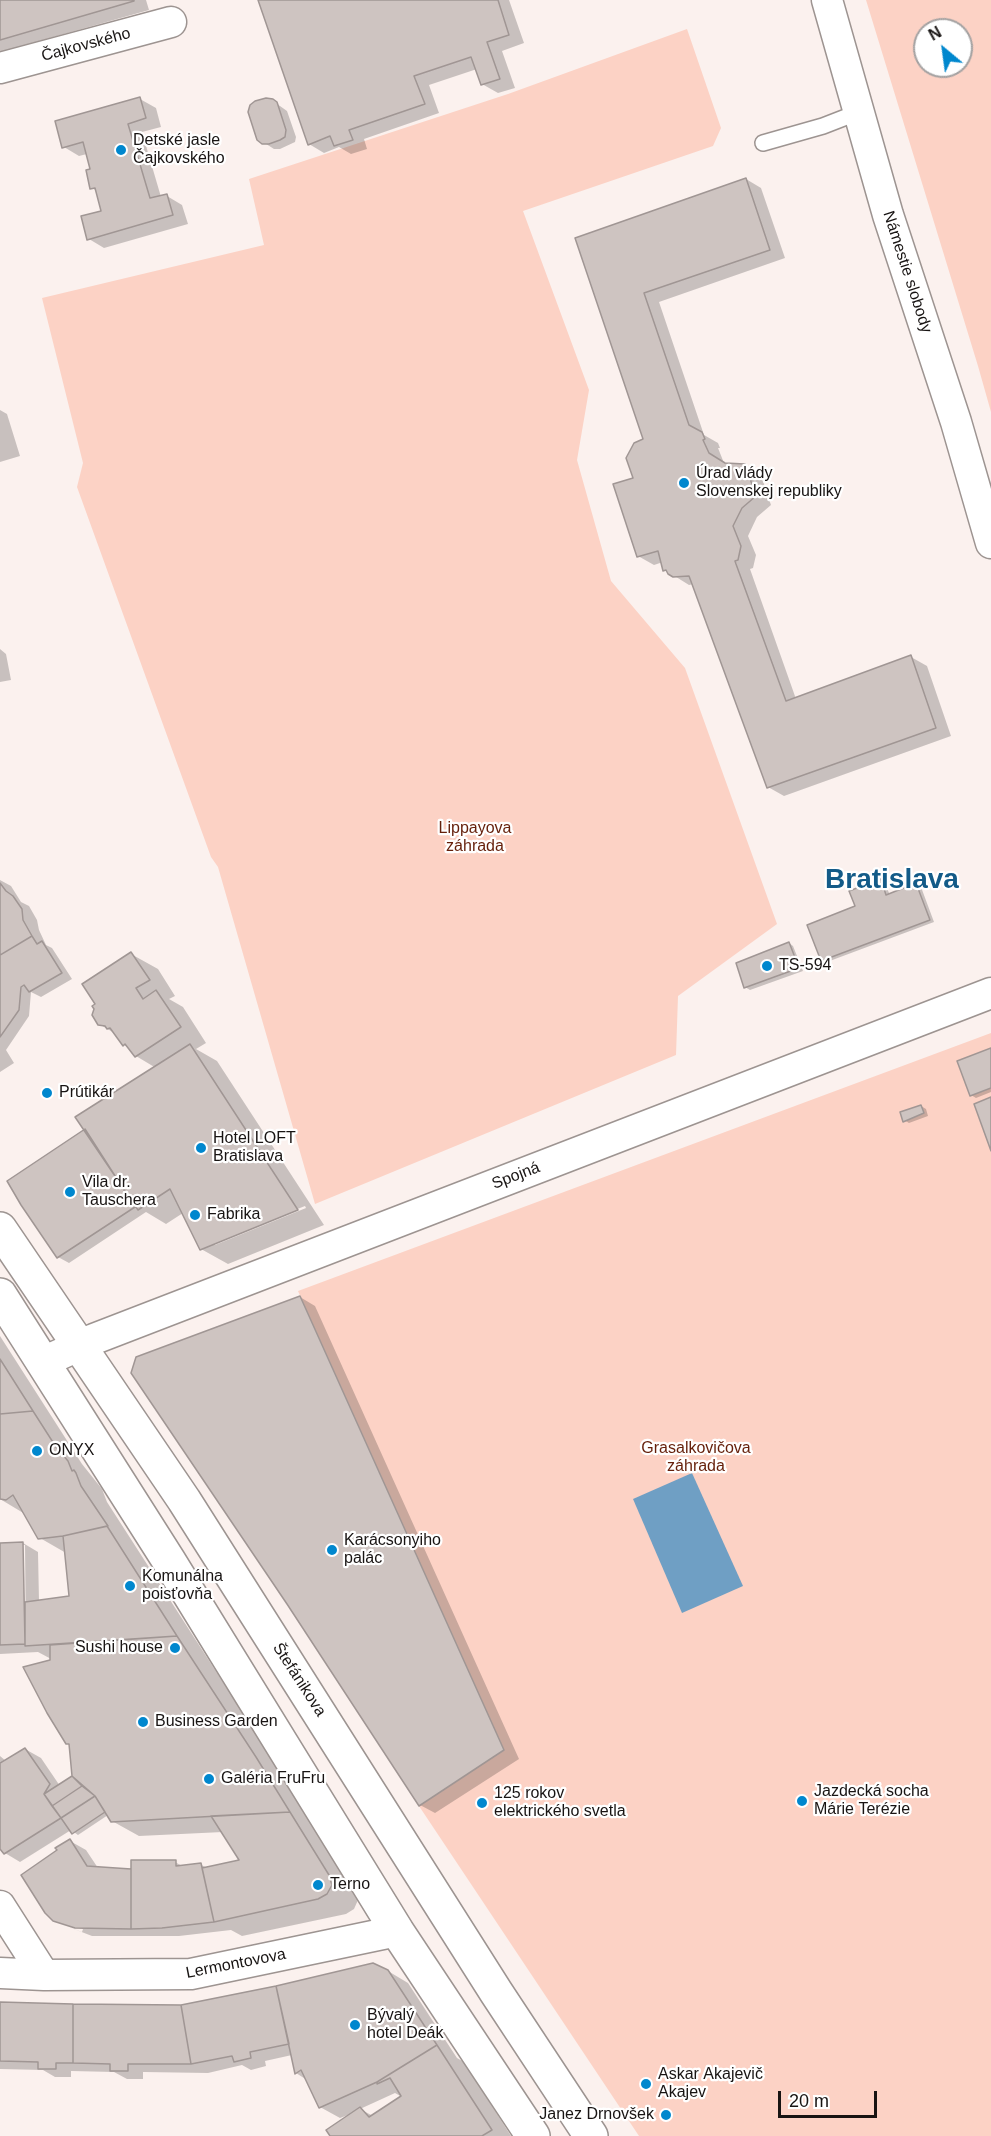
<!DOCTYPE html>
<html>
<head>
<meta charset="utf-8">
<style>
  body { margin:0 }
  #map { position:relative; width:991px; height:2136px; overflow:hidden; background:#fbf1ee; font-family:Helvetica,sans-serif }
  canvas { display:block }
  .north { position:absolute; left:913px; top:18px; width:60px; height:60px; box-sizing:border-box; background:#fff; border:2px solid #a3a1a1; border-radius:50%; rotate:331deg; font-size:16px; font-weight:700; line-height:24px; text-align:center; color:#181413 }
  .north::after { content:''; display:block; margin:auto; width:21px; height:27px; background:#0087ce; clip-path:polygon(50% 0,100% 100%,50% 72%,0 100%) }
  .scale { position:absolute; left:778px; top:2091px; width:99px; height:27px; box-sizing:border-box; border:3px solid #181413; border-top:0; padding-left:8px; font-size:18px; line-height:21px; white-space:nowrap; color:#181413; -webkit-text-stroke:4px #fff; paint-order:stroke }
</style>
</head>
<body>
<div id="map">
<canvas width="991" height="2136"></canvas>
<div class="north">N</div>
<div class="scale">20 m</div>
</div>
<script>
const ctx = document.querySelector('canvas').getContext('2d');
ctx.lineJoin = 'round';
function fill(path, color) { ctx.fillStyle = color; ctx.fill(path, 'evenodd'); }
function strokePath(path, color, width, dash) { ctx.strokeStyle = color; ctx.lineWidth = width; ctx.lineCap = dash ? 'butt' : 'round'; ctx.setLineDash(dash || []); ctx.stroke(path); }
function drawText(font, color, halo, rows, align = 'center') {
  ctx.font = font + ' Helvetica,sans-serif'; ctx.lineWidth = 4.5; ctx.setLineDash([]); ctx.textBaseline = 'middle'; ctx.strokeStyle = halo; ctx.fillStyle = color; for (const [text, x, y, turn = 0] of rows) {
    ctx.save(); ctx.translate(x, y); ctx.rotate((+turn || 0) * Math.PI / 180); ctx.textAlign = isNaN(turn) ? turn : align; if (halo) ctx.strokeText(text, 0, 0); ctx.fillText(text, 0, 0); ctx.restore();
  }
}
const green = new Path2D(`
  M866,0H991V412L978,366ZM925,30H961V66H925Z
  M687,29L721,128L713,146L523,211L589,390L577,460L611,581L685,668L777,924L678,996L676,1055L315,1204L218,867L211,857L77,487L83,463L42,298L264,245L249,179L508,94Z
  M991,1033V2136H639L419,1806L504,1750L298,1291Z`);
const water = new Path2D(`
  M692,1473L743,1586L682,1613L633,1499Z`);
const shadow = new Path2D(`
  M0,0H146L149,10L0,52Z
  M260,0H509L524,43L502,51L515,88L498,93L482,84L477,69L429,85L439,113L364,139L367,149L351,154L339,147L324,153L309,144Z
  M140,99L156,108L161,127L142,132L161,197L167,196L182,205L188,224L104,248L89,239L103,212L97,191L92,188V171L87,154L79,156L64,147Z
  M273,101L287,111L296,137L295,142L280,149H274L263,142Z
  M746,179L761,188L785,258L659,302L704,435L718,443L720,448H718L724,463L745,466L761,475L771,505L757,517L748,536L756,555L753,568L750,569L796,699L911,657L927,666L951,736L784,796L768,787L694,584L689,585L665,570L663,562L654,565L638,556L635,479L645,440L577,239Z
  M0,410L7,414L20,456L0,462Z
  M0,649L6,654L11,680L0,682Z
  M0,880L11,886L21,902L29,906L37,920L39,930L46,945L52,948L72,979L41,997L31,992L29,1016L6,1050L14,1063L0,1072Z
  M880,881L885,884L890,895L916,885L921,887L934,922L827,962L822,960L856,907Z
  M789,943L793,946L803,971L750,990L745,987Z
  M131,954L158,969L175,996L169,999L183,1007L206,1043L196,1049L217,1061L324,1225L228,1264L201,1249L183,1213L166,1224L146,1212L69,1263L58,1257L86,1130L156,1068L136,1056L131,1049L124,1045L116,1034L99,1024ZM305,1206L306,1208L215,1245V1242Z
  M991,1049V1092L976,1098L971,1095Z
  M921,1106L926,1109L928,1116L909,1123L904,1120Z
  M300,1297L315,1306L519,1759L435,1813L420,1805Z
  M0,1336L82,1464L102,1489L107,1502L282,1774L356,1892L358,1900L354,1909L346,1914L242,1936L231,1930L179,1936H92L66,1926L82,1932L83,1929L58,1921L70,1841L86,1850L98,1868L132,1871L175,1862L184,1867L201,1865L208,1868L241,1861L223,1832L139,1836L112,1821L108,1815L78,1835L71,1830L20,1862L5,1853L0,1846V1756L6,1761L25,1749L41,1758L60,1786L74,1777L71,1745L67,1743L53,1660L38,1652L0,1654V1544L23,1543L38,1552L39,1601L71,1597L66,1553L40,1538L25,1514L0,1499ZM22,1545H25L26,1642H23Z
  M388,1971L408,1983L457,2058L464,2062L511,2136H331L348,2116V2115L340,2118L320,2107L307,2080L296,2073L292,2055L265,2061L266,2066L251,2070L242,2065L208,2073L143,2072V2079H127L114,2072L71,2071V2077H55L43,2070L0,2069V2003L181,2007ZM395,2093L402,2097L373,2116L360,2109Z`);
const building = new Path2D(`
  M0,0H134V1L0,40Z
  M258,0H498L509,35L487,42L500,79L481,85L471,57L414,76L425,104L349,130L353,140L334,146L330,136L308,145Z
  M140,97L146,118L128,124L150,198L167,194L173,215L87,240L81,216L101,211L95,188L90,189L86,170L90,169L83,142L62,148L55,121Z
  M266,98L273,99L277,102L286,130L285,137L280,140L269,144H262L257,140L248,112L250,105L255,101Z
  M746,178L770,250L644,293L689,425L702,432L705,439L703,440L709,453L725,463L745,464L756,496L742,508L733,526L741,546L738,560L735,561L736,564L786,701L911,655L936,728L767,788L689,576L673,577L668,574L666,570L663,571L658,551L637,557L613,484L633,478L626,458L634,443L643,439L575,238Z
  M881,879L886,895L916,883L930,920L821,961L807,925L855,906L849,891Z
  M0,883L6,891L13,896L22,909L23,920L32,936L0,955Z
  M32,936L37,944L42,941L62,973L29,992L24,985L21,987L19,1010L0,1037V955Z
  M789,942L799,968L744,988L736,963Z
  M131,952L150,980L136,988L143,999L156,990L181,1027L135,1057L125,1044L123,1046L110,1028L107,1029L105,1026L98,1025L92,1015L94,1009L92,1006L95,1004L82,984Z
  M190,1044L298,1210L200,1250L170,1189L138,1210L75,1117Z
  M991,1048V1088L970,1096L957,1061Z
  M991,1097V1151L974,1104Z
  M921,1105L924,1113L903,1122L900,1112Z
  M85,1129L135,1207L57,1258L21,1205L7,1181Z
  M300,1296L504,1750L419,1806L287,1604L131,1373L136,1357Z
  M0,1359L33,1411L0,1414Z
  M33,1411L56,1447L68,1461L72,1471L74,1470L76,1473L81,1486L108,1526L63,1536L38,1539L13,1495L6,1500L0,1499V1414Z
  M107,1526L177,1636L25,1646V1602L69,1596L63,1536Z
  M23,1542L25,1644L0,1645V1543Z
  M177,1636L256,1757L290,1812L111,1822L95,1796L72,1776L69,1744H66L47,1713L23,1667L50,1660V1645Z
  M25,1748L50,1784L44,1794L61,1818L4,1854L0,1849V1763Z
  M72,1776L82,1786L52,1806L44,1794Z
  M82,1786L95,1796L61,1818L52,1806Z
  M95,1796L105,1812L72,1834L61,1818Z
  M290,1812L329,1875L332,1885L327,1894L318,1899L214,1922L202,1868L239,1860L211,1816Z
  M70,1839L87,1866L131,1869V1929L75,1928L53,1921L45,1913L21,1875L57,1850L55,1848Z
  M131,1860H176V1866L201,1863L214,1922L162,1928L131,1929Z
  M373,1963L388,1970L437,2045L377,2082L319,2108L301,2070L295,2074L276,1986Z
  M276,1986L289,2044L250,2052L251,2058L234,2062L232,2056L191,2064L181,2005Z
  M0,2002L73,2004V2063H56V2069H38V2062L0,2061Z
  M73,2004L181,2005L191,2064H128V2071H110V2064L73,2063Z
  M437,2045L492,2130L482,2136H330L326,2130L360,2107L369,2117L401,2096L390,2078L377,2084V2082Z`);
const lane = new Path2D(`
  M763,143L823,126L859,112`);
const street = new Path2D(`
  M827,0L888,215L956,422L991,543
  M0,68L171,22
  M43,1362L94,1339L991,993
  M0,1906L44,1975
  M0,1973L44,1975L191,1974L397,1931`);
const secondary = new Path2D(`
  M0,1229L184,1500L496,1992L591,2136
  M0,1295L169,1561L397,1931L533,2136`);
const markers = [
  [121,150,6,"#0087ce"],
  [684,483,6,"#0087ce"],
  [767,966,6,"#0087ce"],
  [47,1093,6,"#0087ce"],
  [201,1148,6,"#0087ce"],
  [70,1192,6,"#0087ce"],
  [195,1215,6,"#0087ce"],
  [37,1451,6,"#0087ce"],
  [332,1550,6,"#0087ce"],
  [130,1586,6,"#0087ce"],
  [175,1648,6,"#0087ce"],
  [143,1722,6,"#0087ce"],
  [209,1779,6,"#0087ce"],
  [802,1801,6,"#0087ce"],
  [482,1803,6,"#0087ce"],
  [318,1885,6,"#0087ce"],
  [355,2025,6,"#0087ce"],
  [646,2084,6,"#0087ce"],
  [666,2115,6,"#0087ce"]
];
const streetNames = [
  ["Čajkovského",86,45,-15],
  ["Námestie slobody",907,272,72],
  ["Spojná",516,1176,-21],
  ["Štefánikova",299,1680,57],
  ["Lermontovova",236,1964,-11]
];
const poiNames = [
  ["Detské jasle",133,141],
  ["Čajkovského",133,159],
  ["Úrad vlády",696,474],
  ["Slovenskej republiky",696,492],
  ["TS-594",779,966],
  ["Prútikár",59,1093],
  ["Hotel LOFT",213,1139],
  ["Bratislava",213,1157],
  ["Vila dr.",82,1183],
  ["Tauschera",82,1201],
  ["Fabrika",207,1215],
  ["ONYX",49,1451],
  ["Karácsonyiho",344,1541],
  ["palác",344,1559],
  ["Komunálna",142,1577],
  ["poisťovňa",142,1595],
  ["Sushi house",163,1648,"right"],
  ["Business Garden",155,1722],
  ["Galéria FruFru",221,1779],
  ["Jazdecká socha",814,1792],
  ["Márie Terézie",814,1810],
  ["125 rokov",494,1794],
  ["elektrického svetla",494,1812],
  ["Terno",330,1885],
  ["Bývalý",367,2016],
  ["hotel Deák",367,2034],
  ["Askar Akajevič",658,2075],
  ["Akajev",658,2093],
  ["Janez Drnovšek",654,2115,"right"]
];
const parkNames = [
  ["Lippayova",475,829],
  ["záhrada",475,847],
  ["Grasalkovičova",696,1449],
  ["záhrada",696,1467]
];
const townNames = [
  ["Bratislava",892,880]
];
fill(green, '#fcd2c5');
fill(water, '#6f9fc4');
fill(shadow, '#0003');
fill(building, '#cec4c1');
strokePath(building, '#a09694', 1.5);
strokePath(lane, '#9d9491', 18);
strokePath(street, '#9d9491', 33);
strokePath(secondary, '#9d9491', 36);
strokePath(lane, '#fff', 15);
strokePath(street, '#fff', 30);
strokePath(secondary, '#fff', 33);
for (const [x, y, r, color] of markers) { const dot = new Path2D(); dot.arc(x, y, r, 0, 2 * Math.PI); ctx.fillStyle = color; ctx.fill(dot); strokePath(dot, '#fff', 2); }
drawText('16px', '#181413', '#fff', streetNames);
drawText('16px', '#181413', '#fff', poiNames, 'left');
drawText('16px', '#651f0a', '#fff', parkNames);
drawText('bold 28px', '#135b88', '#fff', townNames);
</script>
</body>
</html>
